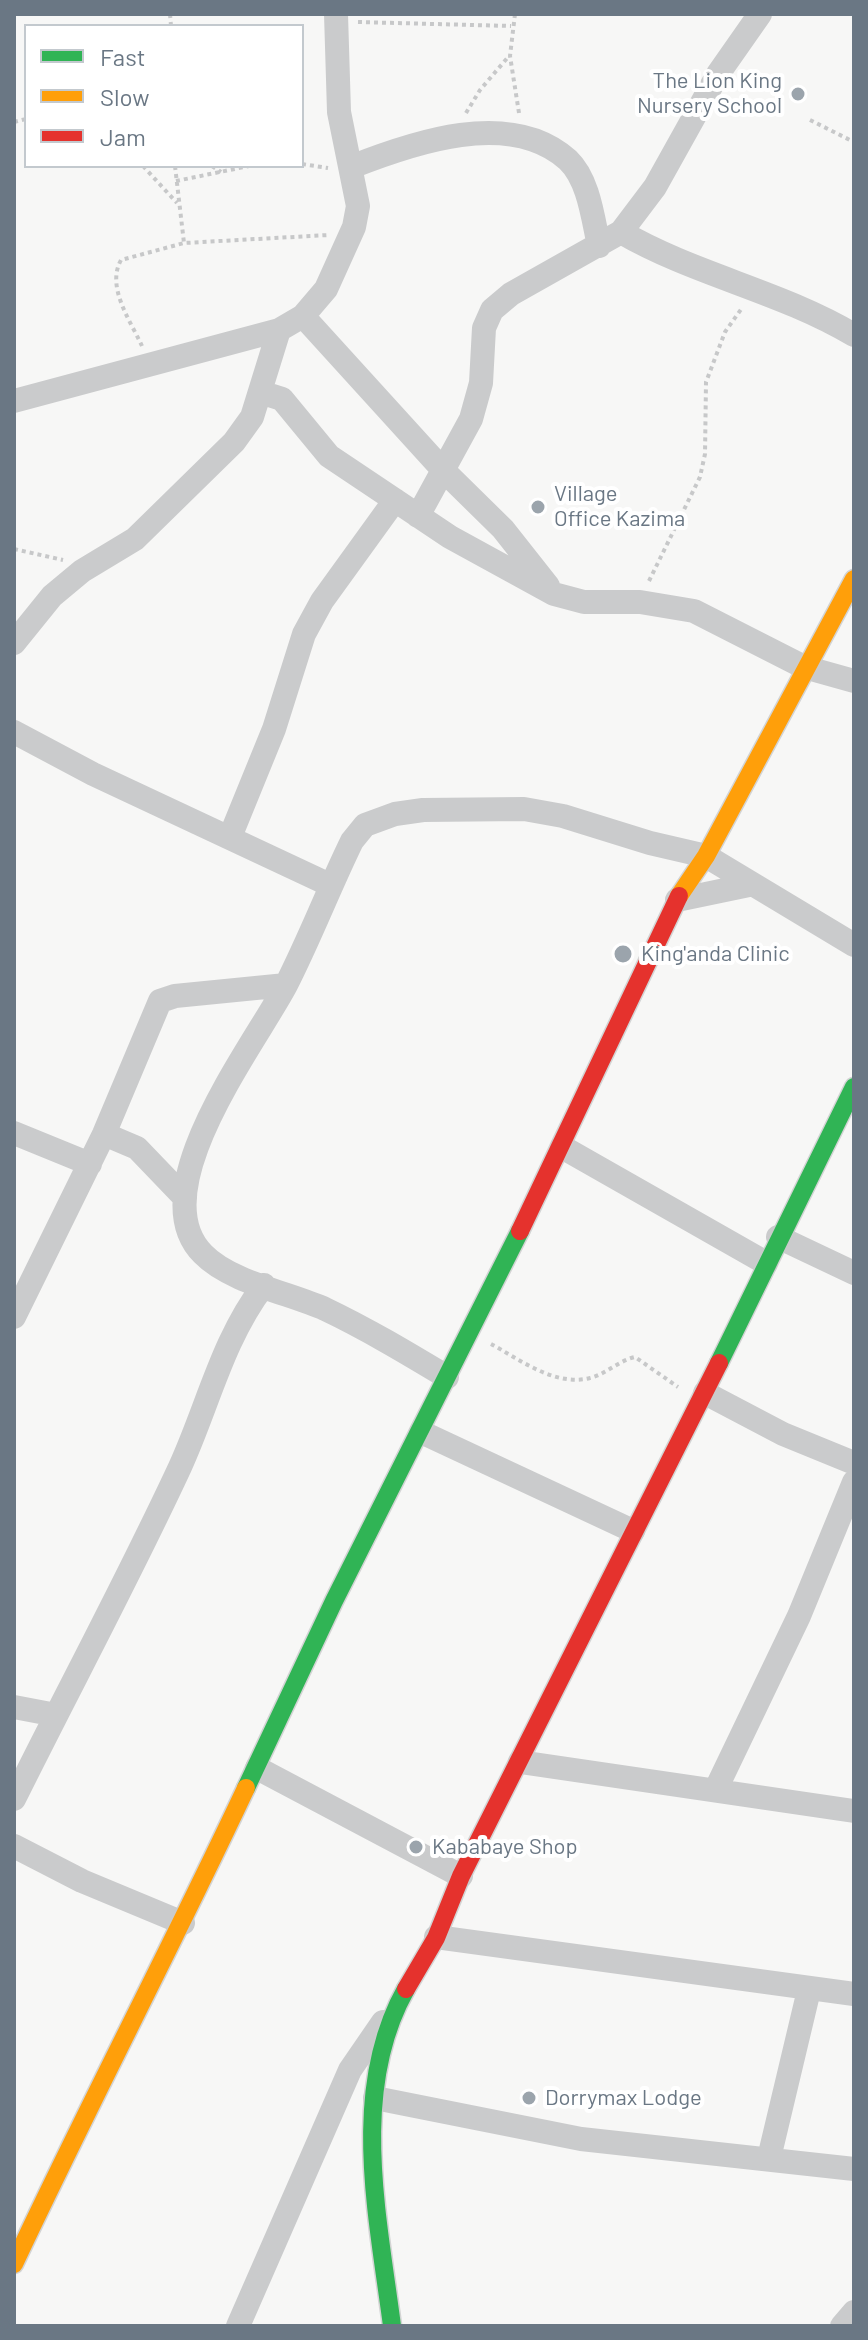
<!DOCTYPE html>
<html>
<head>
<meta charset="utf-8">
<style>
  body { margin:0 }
  #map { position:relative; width:868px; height:2340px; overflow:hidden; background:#f7f7f6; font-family:Barlow,sans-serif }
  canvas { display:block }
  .frame { position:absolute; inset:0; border:16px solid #6a7784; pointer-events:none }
  .legend { position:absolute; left:24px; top:24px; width:280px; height:144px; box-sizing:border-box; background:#fff; border:2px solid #c3c9ce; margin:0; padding:10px 14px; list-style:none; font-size:24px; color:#6a7784 }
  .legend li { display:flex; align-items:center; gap:16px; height:40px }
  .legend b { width:40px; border:2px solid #c3c9ce }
</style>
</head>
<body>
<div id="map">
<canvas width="868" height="2340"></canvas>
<div class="frame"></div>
<ul class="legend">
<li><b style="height:10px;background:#30b455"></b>Fast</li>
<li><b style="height:10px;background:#ff9f0a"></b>Slow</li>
<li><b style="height:10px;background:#e5322d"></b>Jam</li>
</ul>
</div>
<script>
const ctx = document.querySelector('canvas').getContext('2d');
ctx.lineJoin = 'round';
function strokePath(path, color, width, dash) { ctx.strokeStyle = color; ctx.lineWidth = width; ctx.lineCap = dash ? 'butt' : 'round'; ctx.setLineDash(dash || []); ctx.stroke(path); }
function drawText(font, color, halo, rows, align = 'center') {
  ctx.font = font + ' Barlow,sans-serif'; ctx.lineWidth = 8; ctx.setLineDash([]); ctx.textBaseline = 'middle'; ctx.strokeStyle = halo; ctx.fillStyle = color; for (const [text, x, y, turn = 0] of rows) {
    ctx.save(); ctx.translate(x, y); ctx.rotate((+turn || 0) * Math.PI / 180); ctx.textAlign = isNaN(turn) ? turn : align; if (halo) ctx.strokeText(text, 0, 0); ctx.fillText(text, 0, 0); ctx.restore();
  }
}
const path = new Path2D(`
  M170,14L171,26
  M515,14L510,56L519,113
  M358,22L511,26
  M466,113L480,90L509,56
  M810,120L854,142
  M14,122L26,119
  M302,164L328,168
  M143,166L177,203
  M175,166L184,243
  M212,166L221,172
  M176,181L249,166
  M142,346C130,320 106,287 121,260L184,243L329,235
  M14,549L63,560
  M649,581L700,477L705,454L706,382L725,332L742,308
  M491,1344C519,1359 555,1387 590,1378C606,1374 618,1361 635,1357L678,1387`);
const street = new Path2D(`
  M351,167C412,143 510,108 568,160C589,180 593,219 599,246
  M621,232C695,275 780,291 854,335
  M303,316L443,470L503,529L548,586
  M260,392L282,399L329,456L450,537L554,594L584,602H640L694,611L804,667L854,681
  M14,401L279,330L303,316L326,289L354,227L358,206L339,112L336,14
  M418,516L471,419L481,383L484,328L492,310L511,294L621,232L655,187L718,74L760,14
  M14,643L52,596L82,571L135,539L234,442L252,417L279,330
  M14,732L93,774L330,885
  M230,837L274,729L304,634L322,601L395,500
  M677,900L749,885
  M14,1133L90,1164
  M104,1134L137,1148L185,1198
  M562,1147L766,1263
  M778,1237L854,1273
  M14,1317L104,1134L160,1001L175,996L286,985
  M447,1377C407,1353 367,1329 325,1309C289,1293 230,1282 203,1254C140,1191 255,1044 286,985C310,938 329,888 352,841L365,825L395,814L423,810L524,809L563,816L650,843L706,856L854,945
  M705,1393L783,1434L854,1463
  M421,1432L633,1531
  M14,1707L56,1715
  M520,1762L854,1811
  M257,1768L461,1876
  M716,1789L799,1616L854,1482
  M14,1799C69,1688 128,1579 180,1467C208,1406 222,1340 264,1285
  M14,1846L82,1881L183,1923
  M436,1937L854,1994
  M375,2098L581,2139L854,2169
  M769,2158L809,1990
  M238,2326L350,2070L383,2022
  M842,2326L854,2312`);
const fast = new Path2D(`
  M719,1363L854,1087
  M246,1788L334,1601L520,1231
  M392,2326C378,2217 349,2090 406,1989`);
const slow = new Path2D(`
  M679,896L706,856L854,579
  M14,2264C89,2104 171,1948 246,1788`);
const jam = new Path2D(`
  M520,1231L679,896
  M406,1989L436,1938L461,1876L719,1363`);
const markers = [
  [798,94,8,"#9ba4ac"],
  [538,507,8,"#9ba4ac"],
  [623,954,10,"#9ba4ac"],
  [416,1847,8,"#9ba4ac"],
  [529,2098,8,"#9ba4ac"]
];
const poiNames = [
  ["The Lion King",782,81,"right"],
  ["Nursery School",782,106,"right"],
  ["Village",554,494],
  ["Office Kazima",554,519],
  ["King'anda Clinic",641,954],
  ["Kababaye Shop",432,1847],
  ["Dorrymax Lodge",545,2098]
];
strokePath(fast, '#d3d4d4', 21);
strokePath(slow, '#d3d4d4', 21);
strokePath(jam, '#d3d4d4', 21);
strokePath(path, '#c7c8c9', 4, [4, 4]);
strokePath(street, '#cacbcc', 24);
strokePath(fast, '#30b455', 18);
strokePath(slow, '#ff9f0a', 18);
strokePath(jam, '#e5322d', 18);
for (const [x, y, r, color] of markers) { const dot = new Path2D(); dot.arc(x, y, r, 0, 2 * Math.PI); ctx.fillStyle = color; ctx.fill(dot); strokePath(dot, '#fff', 3); }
drawText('22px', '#6a7784', '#fff', poiNames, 'left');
</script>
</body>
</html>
